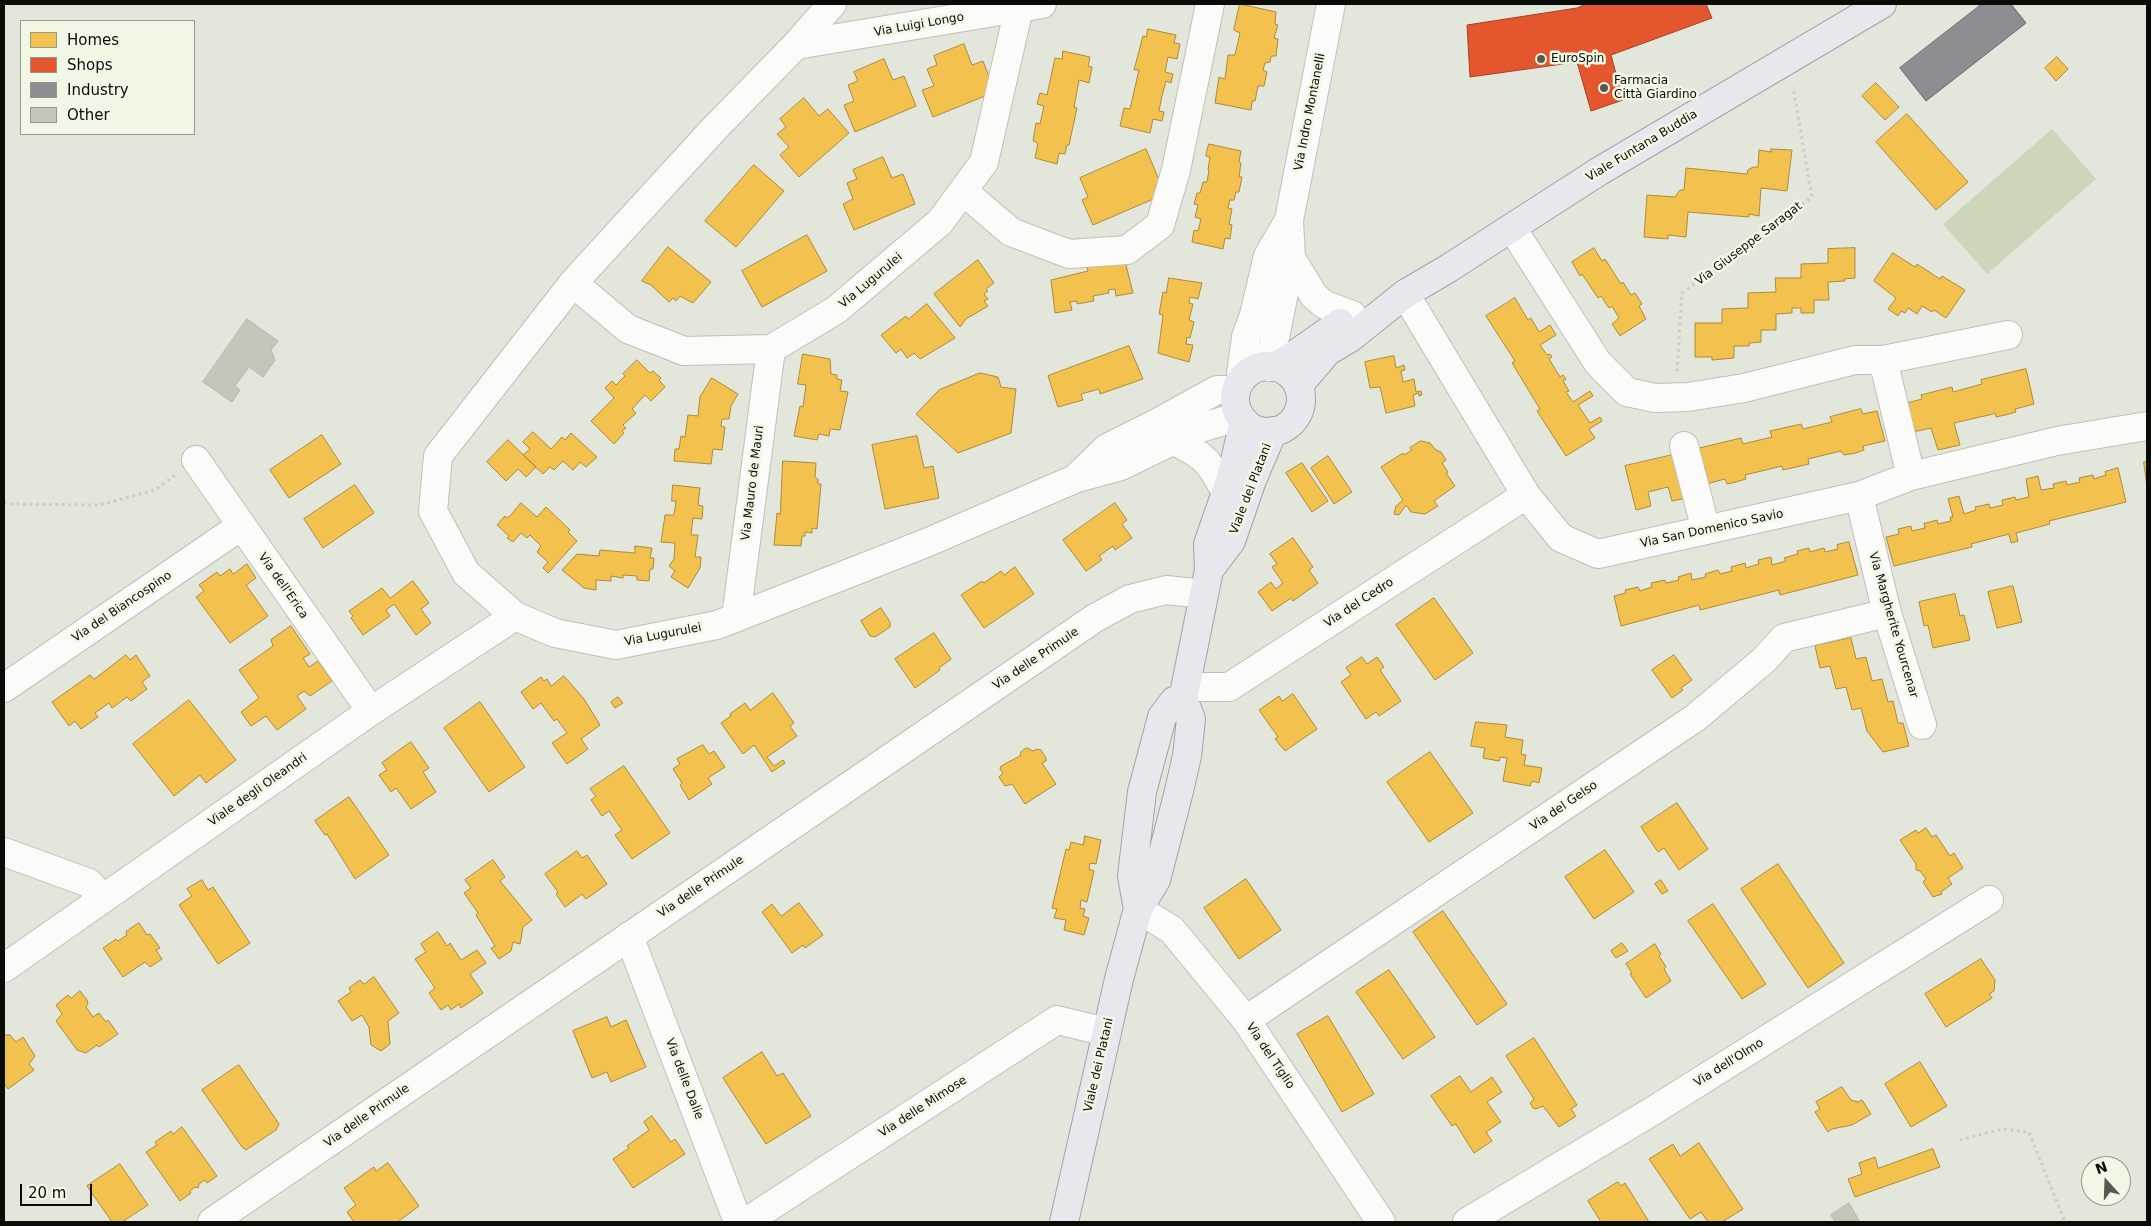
<!DOCTYPE html>
<html>
<head>
<meta charset="utf-8">
<style>
  body { margin:0 }
  #map { position:relative; width:2151px; height:1226px; overflow:hidden; background:#e2e6db; font-family:"DejaVu Sans",sans-serif }
  canvas { display:block }
  .frame { position:absolute; inset:0; border:5px solid #0a0d07; pointer-events:none }
  .legend { position:absolute; left:20px; top:20px; width:175px; height:115px; box-sizing:border-box; background:#f0f7e4; border:1px solid #94998c; margin:0; padding:6px 9px; list-style:none; font-size:15px; color:#0a0d07 }
  .legend li { display:flex; align-items:center; gap:10px; height:25px }
  .legend b { width:25px; border:1px solid #94998c }
  .north { position:absolute; left:2081px; top:1156px; width:50px; height:50px; box-sizing:border-box; background:#f0f7e4; border:1px solid #94998c; border-radius:50%; rotate:340deg; font-size:14px; font-weight:700; line-height:20px; text-align:center; color:#0a0d07 }
  .north::after { content:''; display:block; margin:auto; width:18px; height:22px; background:#565951; clip-path:polygon(50% 0,100% 100%,50% 72%,0 100%) }
  .scale { position:absolute; left:20px; top:1184px; width:72px; height:22px; box-sizing:border-box; border:2px solid #0a0d07; border-top:0; padding-left:6px; font-size:15px; line-height:18px; white-space:nowrap; color:#0a0d07; -webkit-text-stroke:4px #f0f7e4; paint-order:stroke }
</style>
</head>
<body>
<div id="map">
<canvas width="2151" height="1226"></canvas>
<div class="frame"></div>
<ul class="legend">
<li><b style="height:14px;background:#f2c14e"></b>Homes</li>
<li><b style="height:14px;background:#e4572e"></b>Shops</li>
<li><b style="height:14px;background:#8d8d92"></b>Industry</li>
<li><b style="height:14px;background:#c2c7b7"></b>Other</li>
</ul>
<div class="north">N</div>
<div class="scale">20 m</div>
</div>
<script>
const ctx = document.querySelector('canvas').getContext('2d');
ctx.lineJoin = 'round';
function fill(path, color) { ctx.fillStyle = color; ctx.fill(path, 'evenodd'); }
function strokePath(path, color, width, dash) { ctx.strokeStyle = color; ctx.lineWidth = width; ctx.lineCap = dash ? 'butt' : 'round'; ctx.setLineDash(dash || []); ctx.stroke(path); }
function drawText(font, color, halo, rows, align = 'center') {
  ctx.font = font + ' "DejaVu Sans",sans-serif'; ctx.lineWidth = 5; ctx.setLineDash([]); ctx.textBaseline = 'middle'; ctx.strokeStyle = halo; ctx.fillStyle = color; for (const [text, x, y, turn = 0] of rows) {
    ctx.save(); ctx.translate(x, y); ctx.rotate((+turn || 0) * Math.PI / 180); ctx.textAlign = isNaN(turn) ? turn : align; if (halo) ctx.strokeText(text, 0, 0); ctx.fillText(text, 0, 0); ctx.restore();
  }
}
const green = new Path2D(`
  M2052,129L2096,179L1987,274L1943,224Z`);
const homes = new Path2D(`
  M1240,4L1276,12L1275,24L1278,25L1274,38L1278,39L1276,56H1271L1270,62L1265,63L1263,70L1267,72L1264,86H1258L1255,101H1252L1251,110L1215,103L1219,77L1225,79L1228,55H1235L1240,33L1234,30Z
  M1148,29L1176,35L1174,43L1180,44L1177,59L1168,57L1165,72L1173,74L1171,83L1166,81L1162,96L1159,111L1164,112L1162,121L1153,119L1150,133L1120,126L1124,108L1130,109L1139,70H1134L1143,36L1146,37Z
  M964,44L972,65L983,61L995,92L933,117L922,90L934,86L927,69L937,65L934,56Z
  M1063,51L1090,57L1088,66L1092,67L1089,83L1079,80L1074,107L1077,108L1069,145H1067L1065,154L1059,153L1057,164L1035,158L1038,143L1033,141L1036,123L1040,124L1044,106L1037,104L1040,93L1047,95L1055,58L1062,59Z
  M2057,57L2068,69L2056,81L2045,68Z
  M884,59L893,80L904,76L916,106L855,132L844,105L854,101L848,85L858,81L854,72Z
  M1876,83L1899,107L1885,120L1862,96Z
  M804,98L819,116L828,109L849,133L799,177L780,155L789,147L777,134L786,127L780,119Z
  M1907,114L1968,182L1936,210L1876,142Z
  M1209,144L1241,151L1239,162L1241,163L1239,177H1242L1239,192H1236L1234,200H1230L1228,208L1232,209L1229,224L1232,225L1230,239L1225,238L1223,249L1192,242L1194,230L1198,231L1201,219L1195,217L1198,205L1194,204L1197,193H1200L1203,182H1207L1209,170H1208L1210,157L1206,156Z
  M1146,149L1165,194L1093,225L1082,200L1088,197L1080,178Z
  M1771,149L1792,150L1787,191L1761,188L1759,216L1749,214V217L1688,212L1686,237L1668,235V239L1644,237L1647,195L1675,197L1680,190H1684L1686,168L1747,174L1748,170L1753,167H1758L1759,150L1771,152Z
  M883,157L892,178L903,174L915,204L854,230L843,204L853,199L847,183L857,179L853,170Z
  M754,165L784,191L736,247L705,221Z
  M807,235L827,271L762,307L742,271Z
  M668,247L711,282L693,303L680,296L676,301L673,298L669,302L651,285L642,281Z
  M1594,248L1602,261L1605,259L1621,284L1623,282L1631,295L1635,293L1642,304L1639,306L1646,319L1620,336L1612,324L1619,318L1612,306L1609,308L1601,296L1598,298L1582,274L1580,276L1572,262Z
  M1855,248V278L1844,279L1845,281L1828,282L1829,300H1814V313H1801V308H1792V313L1776,314V330H1761V342L1749,343V346H1734V358L1712,360V357H1695V323H1722V309L1748,308V293L1776,292L1775,278H1801V264L1828,263V249Z
  M1893,253L1915,267L1917,264L1940,279L1942,276L1965,290L1946,318L1934,310L1932,312L1922,306L1917,314L1908,308L1905,313L1901,311L1898,316L1888,309L1896,298L1874,281Z
  M978,260L994,283L986,289L988,291L984,294L988,299L984,301L988,306L966,319L960,327L934,294Z
  M1125,261L1133,293L1116,296L1115,289L1108,290L1109,293L1093,296L1094,301L1077,304V301L1070,302L1072,310L1055,313L1051,280L1088,271L1087,266Z
  M1169,278L1202,283L1198,299L1190,297L1189,303L1193,304L1189,320L1194,322L1190,338L1187,337L1186,344L1193,345L1189,362L1158,353L1163,315L1159,314L1163,292L1166,293Z
  M1515,298L1528,320L1531,318L1539,332L1550,325L1556,335L1540,345L1547,355L1550,354L1552,357L1549,359L1560,377L1563,375L1566,379L1563,381L1569,391L1566,392L1573,402L1590,391L1593,396L1578,405L1590,423L1600,417L1602,421L1589,429L1595,438L1566,456L1537,411L1540,409L1512,363L1515,361L1486,316Z
  M927,304L955,338L920,359L914,353L907,358L901,349L896,353L881,335L906,316L908,319Z
  M1129,346L1143,379L1100,394L1099,389L1081,394L1083,400L1058,407L1048,376Z
  M803,354L830,359L831,374L837,375V379L842,380L840,391L848,392L840,430L830,429L829,436L819,434L817,440L794,436L800,406L803,407L806,385L798,384Z
  M1394,356L1396,368L1404,365L1405,370L1401,371L1403,382L1414,379L1416,392L1421,391L1422,395L1419,396V393L1413,395L1415,406L1386,413L1380,387L1370,388L1365,362Z
  M637,360L650,373L653,371L661,378L659,380L665,387L651,401L645,395L632,409L636,413L623,425L626,428L622,431L624,433L614,444L591,421L614,398L605,388L612,381L616,385L625,376L623,374Z
  M2026,369L2034,404L2015,409L2016,412L2005,415L1996,417L1995,413L1993,414L1954,423L1960,445L1938,450L1931,428L1913,432L1907,403L1922,399L1921,395L1952,387L1953,392L1982,384L1981,380Z
  M980,373L998,377L1001,387L1016,389L1011,433L958,453L916,414L939,390Z
  M712,378L738,394L731,406L729,419H722L721,426L725,427L722,450L713,449L711,464L674,461L675,449H679L681,436L685,437L688,415L698,416L700,397Z
  M1861,409L1863,414L1877,411L1885,441L1863,446L1864,450L1856,453L1844,455L1841,451L1808,459L1809,464L1783,470L1782,466L1745,475L1746,479L1736,482L1727,484L1725,479L1703,485L1695,449L1741,438L1743,444L1772,437L1770,431L1801,424L1803,429L1832,422L1830,417Z
  M533,432L551,449L562,437L565,440L571,433L597,457L586,467L580,462L573,470L563,461L554,470L550,467L543,474L523,455L530,449L523,442Z
  M322,435L341,464L289,498L270,470Z
  M917,436L924,468L933,466L939,498L885,509L872,445Z
  M508,440L536,467L526,477L518,469L506,481L487,462Z
  M1421,441L1430,443L1436,450L1441,452L1446,460L1442,463L1448,472L1446,473L1455,486L1434,501L1438,506L1425,514L1411,512L1406,505L1399,515L1394,514L1396,506L1403,500L1381,467L1403,453L1404,455L1412,450L1410,448Z
  M1677,454L1687,498L1672,501L1668,487L1648,492L1651,506L1636,510L1625,466Z
  M1328,456L1352,492L1334,504L1311,468Z
  M783,461L816,463L815,477L818,479V484H821L817,529L812,528V533L805,532V536H802L801,546L774,545L777,513L780,514Z
  M2144,462H2147V486Z
  M1302,463L1328,501L1312,512L1286,473Z
  M2118,468L2126,502L2049,521L2050,524L2016,533L2018,541L2011,543L2009,534L1971,544L1972,547L1894,566L1886,537L1899,534L1898,529L1911,526L1912,531L1925,528L1924,523H1926L1937,520L1938,524L1951,521L1950,517H1953L1948,499L1959,496L1964,514L1976,510L1975,507L1989,504L1990,508L2003,505L2002,500L2015,497L2016,500L2029,497L2026,479L2038,476L2041,490L2054,488L2053,484L2066,481L2067,485L2080,482L2079,478L2093,475L2094,479L2106,475L2105,472Z
  M355,485L374,513L323,548L304,519Z
  M673,485L700,488L698,505L703,506L702,519L693,518L691,535H698L695,557H701L700,568L688,588L671,577L675,571L669,566L674,559L675,543L661,542L665,515H674L676,501H672Z
  M521,503L537,517L546,507L570,530L568,532L577,541L548,573L543,568L548,562L537,552L541,546L530,535L527,538L521,533L513,542L507,538L509,536L497,525L505,516L507,518L510,516Z
  M1115,503L1127,520L1122,524L1132,538L1115,550L1113,546L1099,556L1102,560L1086,571L1063,540Z
  M1293,538L1313,567L1309,570L1318,583L1293,601L1291,598L1272,611L1258,592L1271,582L1276,589L1283,583L1272,567L1277,564L1270,554Z
  M1849,542L1858,575L1780,595L1779,590L1700,610L1699,605L1621,626L1614,596L1626,593L1625,590L1638,587L1640,591L1652,587L1651,583L1665,580L1666,583L1679,580L1678,577L1691,573L1692,580L1706,577L1705,574L1718,570L1720,574L1732,571L1731,567L1745,563L1746,568L1759,564L1758,560L1771,557L1772,565L1786,561L1784,558L1798,554L1797,551L1809,548L1810,552L1824,548L1825,552L1838,549L1837,545Z
  M635,546L652,548L650,558H654L653,569H650L649,581L637,580V576L623,575V578L611,576V581L596,580V590L584,588L562,570L577,554L599,556L600,550L635,553Z
  M247,564L256,578L246,585L268,616L230,643L196,597L204,591L199,585L217,572L220,576L230,569L233,574Z
  M1015,567L1034,594L984,628L961,595L982,581L984,583L1001,571L1004,575Z
  M413,581L429,603L421,609L431,623L416,635L394,604L386,610L390,616L363,635L351,618L353,616L349,611L382,588L390,598Z
  M2013,586L2022,622L1997,628L1988,592Z
  M1955,594L1960,616L1964,615L1970,640L1933,648L1928,625L1924,626L1919,602Z
  M1434,598L1473,653L1435,680L1396,625Z
  M881,608L890,622V627L875,637L870,636L861,621Z
  M291,626L310,654L303,658L309,667L318,661L332,681L310,696L304,691L297,696L306,709L277,730L266,716L251,726L241,712L259,698L239,670L273,646L271,640Z
  M934,633L951,659L939,668L940,670L915,688L895,659Z
  M1851,638L1856,659L1866,657L1872,681L1882,679L1888,702L1893,701L1898,723H1903L1909,746L1883,752L1867,731L1861,708L1852,710L1846,687L1836,689L1830,666L1820,668L1815,646Z
  M126,655L130,660L136,655L150,676L142,682L147,689L131,701L127,697L112,708L109,703L95,713L98,717L81,729L75,721L69,726L52,702L90,675L94,679Z
  M1674,655L1692,680L1681,688L1683,690L1672,698L1652,670Z
  M1362,657L1367,664L1377,657L1384,667L1380,670L1401,701L1379,716L1376,712L1366,719L1341,682L1351,675L1346,668Z
  M564,676L584,699L600,725L581,739L588,749L567,764L552,743L567,733L557,719L554,721L541,703L533,709L521,692L541,677L544,681L547,679L551,686Z
  M773,693L794,723L790,726L797,736L767,757L774,766L783,760L785,763L772,772L754,745L743,754L721,723L731,716L730,714L745,703L750,710Z
  M1293,694L1317,729L1285,751L1275,739L1278,737L1259,710L1279,696L1282,701Z
  M618,697L623,703L615,708L611,702Z
  M189,700L236,760L206,783L200,775L174,796L133,744Z
  M480,702L525,767L489,792L444,728Z
  M1476,722L1507,725L1505,737L1523,740L1521,754L1526,755L1524,765L1542,768L1539,783L1532,781L1530,786L1503,781L1507,758L1500,757L1499,761L1483,758L1485,748L1471,746Z
  M411,742L429,768L423,772L436,792L411,809L396,788L391,792L379,775L387,770L382,763Z
  M703,745L709,754L714,751L725,767L708,778L712,784L689,800L680,785L682,783L673,769L680,764L677,759Z
  M1027,748L1033,751L1037,749L1041,750L1046,758V761L1042,763L1056,784L1025,804L1012,784L1005,786L999,777L1003,773L1000,769L1001,766L1020,756L1021,752Z
  M1430,752L1473,813L1429,842L1387,782Z
  M624,766L670,833L632,859L615,835L622,830L609,811L602,816L591,800L596,796L590,789Z
  M349,797L389,855L355,879L327,834L325,835L315,821Z
  M1677,803L1708,849L1679,870L1664,848L1658,852L1641,827Z
  M1926,828L1932,837L1936,835L1950,856L1954,853L1963,868L1948,878L1952,884L1941,892L1942,894L1933,897L1923,882L1926,879L1920,871L1916,870V864L1900,840L1916,830L1918,833Z
  M1085,836L1101,840L1096,864L1090,863L1089,869L1094,871L1087,902L1081,900L1080,908L1085,909L1083,916L1089,918L1084,935L1064,930L1066,920L1054,918L1057,909L1052,908L1066,849L1069,850L1071,842L1083,845Z
  M1605,850L1634,892L1594,919L1565,877Z
  M577,851L582,858L587,855L607,884L586,899L582,894L565,907L556,894L558,892L545,874Z
  M493,860L505,877L500,881L532,920L523,927L520,944L513,942L511,951L499,959L491,948L495,946L476,915L478,913L464,893L471,888L465,880Z
  M1778,864L1844,963L1808,988L1741,889Z
  M1246,879L1281,930L1239,959L1204,908Z
  M202,880L208,890L213,887L250,943L218,964L179,905L192,896L187,889Z
  M1661,880L1668,891L1662,894L1655,884Z
  M799,903L823,935L805,948L803,945L792,953L762,912L772,904L781,916Z
  M1713,904L1766,984L1742,999L1688,921Z
  M1443,911L1507,1004L1477,1025L1413,932Z
  M139,923L147,935L150,934L160,948L156,950L162,959L150,967L145,962L123,977L103,948L116,939L118,941L127,935L126,932Z
  M438,932L447,946L450,943L461,960L477,950L486,963L470,974L483,993L461,1008L459,1004L451,1010L448,1005L441,1010L429,993L435,988L415,959L426,952L421,944Z
  M1622,943L1628,951L1616,958L1611,951Z
  M1655,944L1661,954L1659,956L1666,967L1664,969L1671,981L1646,998L1630,974L1632,973L1626,964Z
  M1981,959L1995,980L1994,991L1989,994L1992,998L1946,1027L1925,994Z
  M1389,970L1435,1037L1403,1059L1356,992Z
  M374,977L399,1013L388,1021L390,1044L381,1051L371,1045L369,1027L362,1015L352,1021L338,1001L351,992L349,988L360,980L364,984Z
  M80,991L87,1000L88,1003L86,1007L93,1017L99,1013L106,1022L108,1020L118,1034L99,1047L97,1045L86,1053L77,1050L56,1021L62,1014L56,1005L68,995L71,998Z
  M1328,1016L1374,1094L1342,1112L1297,1034Z
  M607,1017L611,1027L626,1020L646,1067L611,1082L607,1072L592,1078L573,1031Z
  M5,1035H10L16,1042L23,1037L35,1056L29,1064L34,1070L8,1089L4,1083Z
  M1534,1038L1577,1105L1571,1109L1576,1116L1559,1127L1543,1106L1536,1109L1533,1108L1530,1103L1534,1099L1506,1056Z
  M762,1052L777,1076L783,1073L811,1116L766,1144L723,1078Z
  M1920,1062L1947,1106L1911,1127L1885,1084Z
  M239,1065L279,1124L276,1130L246,1150L242,1147L202,1090Z
  M1460,1076L1471,1092L1492,1077L1502,1092L1487,1102L1501,1122L1486,1132L1492,1141L1474,1153L1457,1126L1456,1124L1452,1126L1431,1096Z
  M1842,1087L1851,1100L1858,1102L1862,1100L1871,1114L1852,1125L1832,1129L1828,1132L1815,1112L1820,1109L1816,1102Z
  M652,1116L671,1142L675,1139L685,1154L633,1188L613,1159L629,1148L627,1146L649,1130L644,1122Z
  M182,1127L217,1176L207,1183L205,1180L199,1184L198,1188L195,1187L190,1191L191,1193L180,1201L146,1152L157,1145L155,1142L171,1131L173,1134Z
  M1699,1143L1743,1209L1722,1222H1708L1701,1212L1690,1219L1649,1159L1673,1144L1680,1156Z
  M1933,1149L1940,1167L1855,1197L1848,1179L1862,1174L1859,1163L1875,1157L1878,1168Z
  M388,1163L419,1206L399,1221L400,1222H354L347,1212L356,1205L344,1188L374,1167L376,1171Z
  M120,1164L148,1205L122,1222H112L87,1186Z
  M1618,1182L1621,1186L1625,1183L1649,1222H1601L1588,1201Z`);
const shops = new Path2D(`
  M1586,4H1706L1712,18L1611,55L1623,100L1591,111L1577,62L1470,77L1467,25L1577,8Z`);
const industry = new Path2D(`
  M1982,4H2011L2026,23L1926,101L1900,68Z`);
const building = new Path2D(`
  M247,319L278,341L271,350L275,360L263,377L249,367L235,386L240,390L232,402L203,382Z
  M1849,1203L1860,1222H1835L1831,1215Z`);
const path = new Path2D(`
  M1677,371L1682,293L1812,197L1793,87
  M4,502L9,504L99,505L155,490L175,475
  M1960,1140L2001,1129L2029,1132L2065,1222`);
const minor = new Path2D(`
  M832,4L796,45L713,130L573,283L438,456L433,511L466,573L515,616L555,633L616,645L717,625L926,543L1077,478L1121,466L1197,429L1240,416
  M796,45L1042,4
  M963,191L1011,232L1069,254L1127,250L1160,225L1176,170L1210,4
  M1512,228L1598,363L1627,392L1655,398L1688,397L1744,388L1855,360H1883L2008,335
  M1291,258L1314,296L1325,305L1352,315
  M573,283L628,329L684,351L771,349L836,310L940,222L984,162L1019,8
  M1405,294L1526,495L1561,538L1598,554L1859,496L1911,476L2057,441L2147,426
  M1883,360L1911,476
  M1269,367L1291,258L1289,220L1331,4
  M1240,382L1246,337L1254,315L1268,256L1289,220
  M1172,440C1205,456 1209,460 1226,493
  M1684,446L1706,530
  M196,460L371,711
  M1078,476L1107,448L1157,423L1217,390H1236
  M1859,496L1887,613L1922,725
  M736,618L771,349
  M1186,687H1229L1526,495
  M4,688L241,526
  M4,852L89,883L103,898
  M1138,909L1172,930L1246,1020L1381,1222
  M629,936L738,1222
  M4,968L371,711L515,616
  M1246,1020L1695,718L1764,660L1784,638L1887,613
  M212,1222L1095,618L1130,599L1166,590L1204,594
  M746,1222L1057,1020L1107,1032
  M1467,1222L1651,1112L1989,900`);
const major = new Path2D(`
  M1235 399a33 33 0 1 1 66 0a33 33 0 1 1-66 0Z
  M1274,367L1293,356L1340,323
  M1298,386L1328,351L1350,338L1405,294L1449,268L1598,172L1882,4
  M1209,570L1231,541L1252,480L1273,431
  M1138,909L1132,876L1142,792L1162,717L1174,701L1183,699
  M1064,1222L1119,979L1138,909L1156,880L1178,795L1187,756L1191,719L1183,699L1209,570L1208,544L1231,478L1244,421`);
const markers = [
  [1541,59,5,"#565951"],
  [1604,88,5,"#565951"]
];
const streetNames = [
  ["Via Luigi Longo",919,25,-10],
  ["Via Indro Montanelli",1310,112,-79],
  ["Viale Funtana Buddia",1642,146,-31],
  ["Via Giuseppe Saragat",1749,244,-37],
  ["Via Lugurulei",871,281,-40],
  ["Via Mauro de Mauri",753,483,-83],
  ["Viale dei Platani",1251,489,-69],
  ["Via San Domenico Savio",1712,529,-12],
  ["Via dell'Erica",283,586,55],
  ["Via del Cedro",1359,603,-33],
  ["Via del Biancospino",122,607,-34],
  ["Via Margherite Yourcenar",1893,625,74],
  ["Via Lugurulei",663,635,-11],
  ["Via delle Primule",1036,659,-34],
  ["Viale degli Oleandri",258,790,-35],
  ["Via del Gelso",1564,806,-34],
  ["Via delle Primule",701,887,-34],
  ["Via del Tiglio",1270,1056,56],
  ["Via dell'Olmo",1729,1063,-32],
  ["Viale dei Platani",1099,1065,-77],
  ["Via delle Dalie",684,1079,69],
  ["Via delle Mimose",923,1107,-33],
  ["Via delle Primule",367,1116,-35]
];
const poiNames = [
  ["EuroSpin",1551,59],
  ["Farmacia",1614,81],
  ["Città Giardino",1614,95]
];
fill(green, '#ccd6bb');
fill(homes, '#f2c14e');
strokePath(homes, '#ac8b39', 1);
fill(shops, '#e4572e');
strokePath(shops, '#a34122', 1);
fill(industry, '#8d8d92');
strokePath(industry, '#666768', 1);
fill(building, '#c2c7b7');
strokePath(building, '#b3b6ad', 1);
strokePath(minor, '#bec1b9', 30);
strokePath(major, '#a1a2ab', 30);
strokePath(path, '#c9cbc7', 3, [2.5, 4]);
strokePath(minor, '#fbfbfa', 28);
strokePath(major, '#e7e7ee', 28);
for (const [x, y, r, color] of markers) { const dot = new Path2D(); dot.arc(x, y, r, 0, 2 * Math.PI); ctx.fillStyle = color; ctx.fill(dot); strokePath(dot, '#f0f7e4', 2); }
drawText('12px', '#0a0d07', '#f0f7e4', streetNames);
drawText('12px', '#0a0d07', '#f0f7e4', poiNames, 'left');
</script>
</body>
</html>
